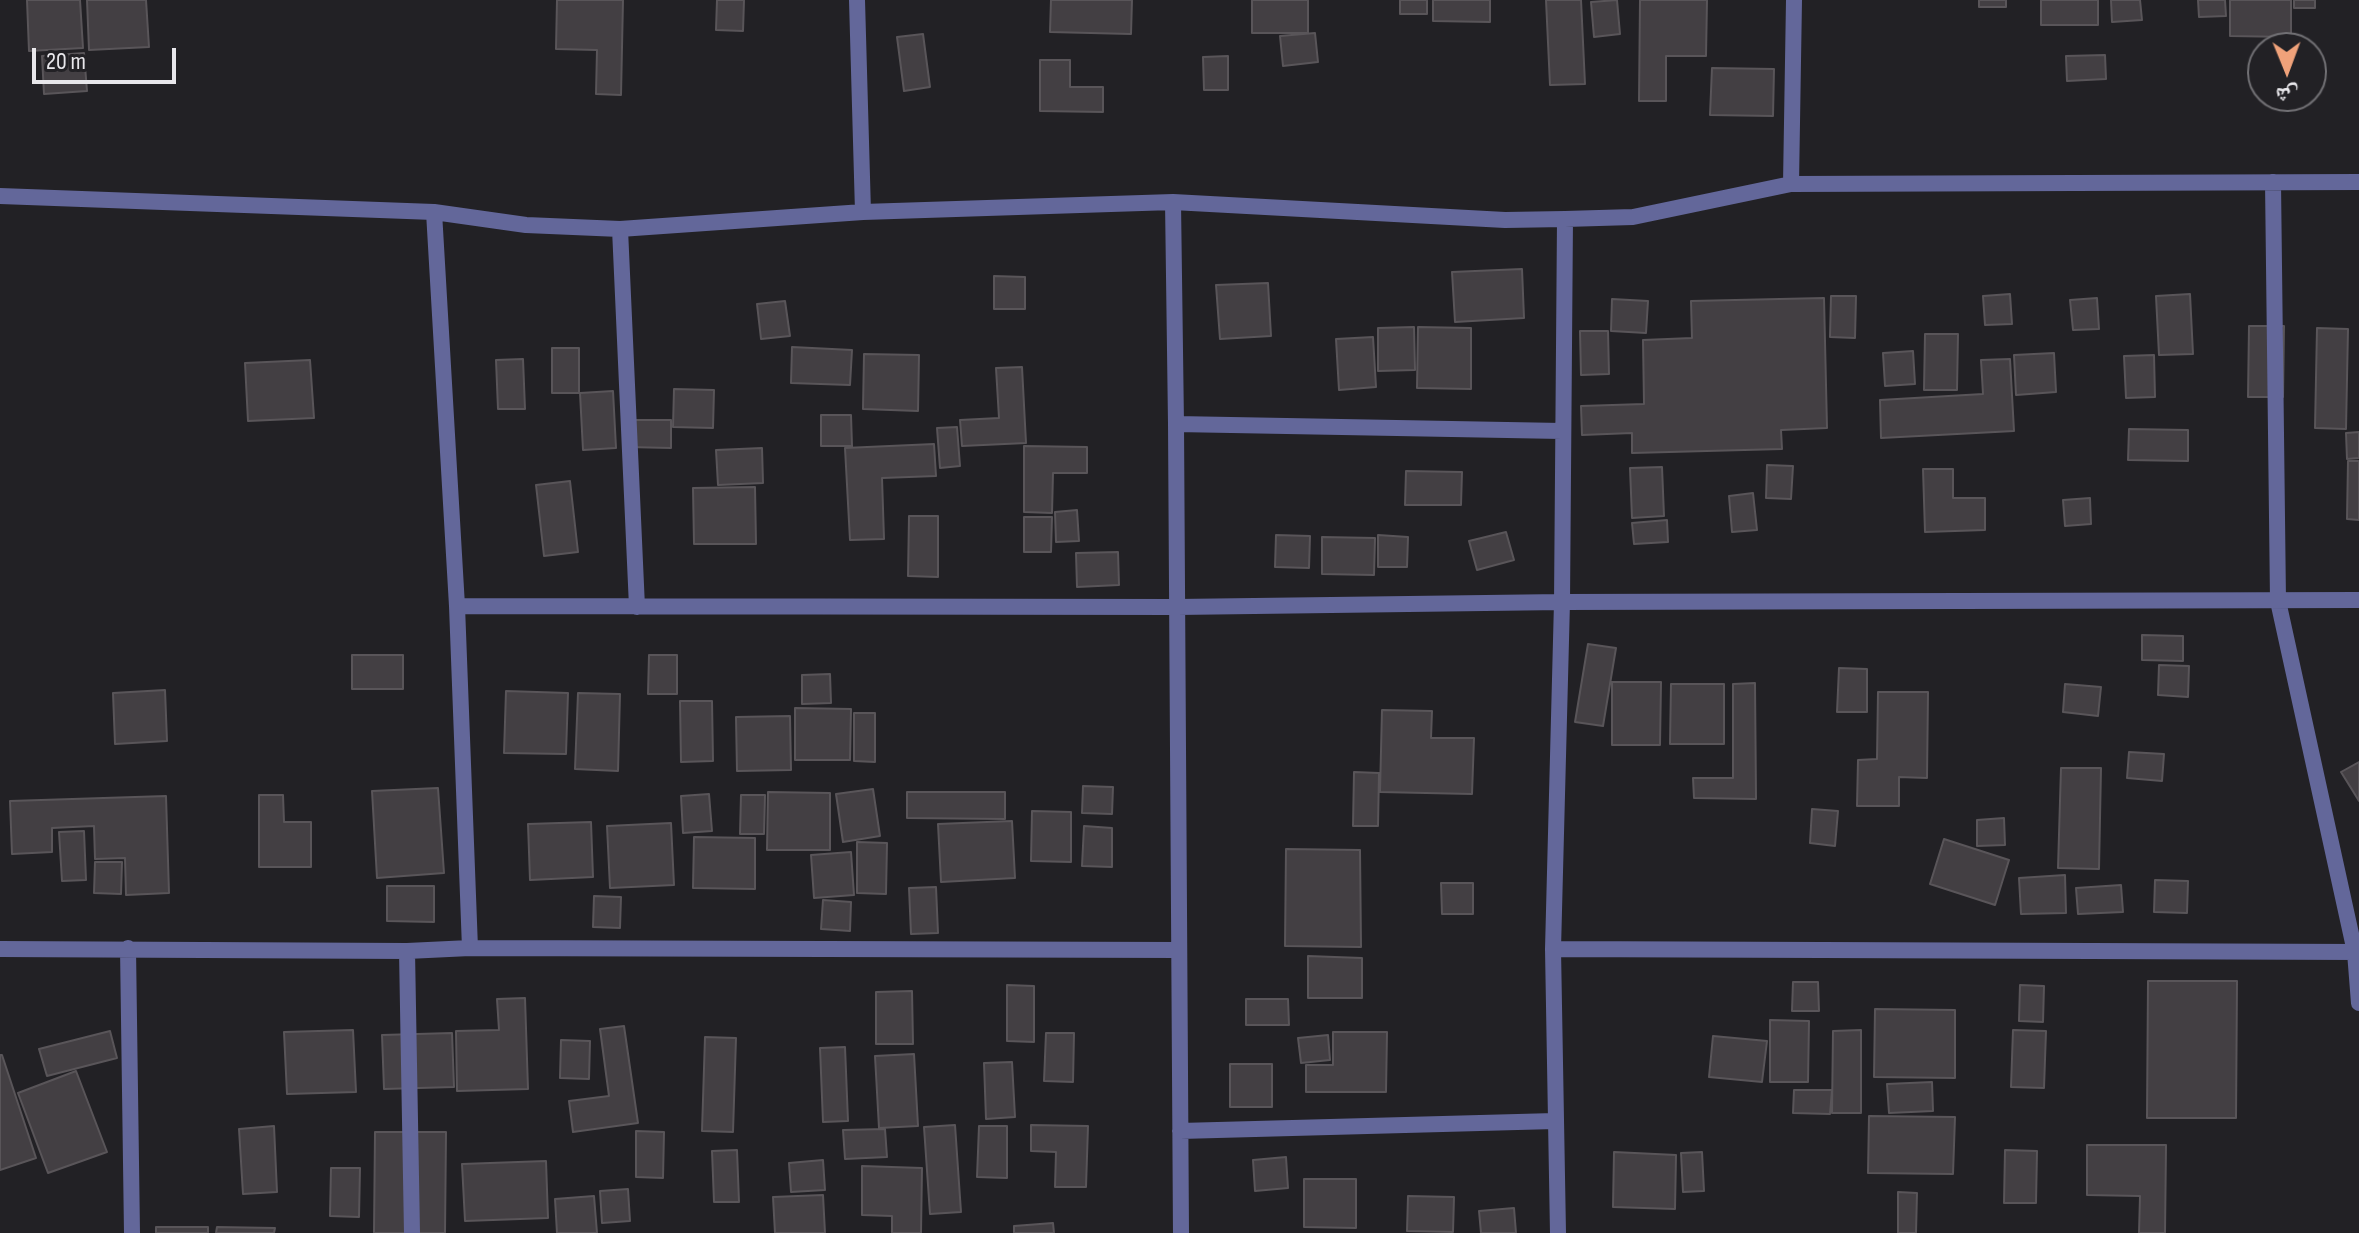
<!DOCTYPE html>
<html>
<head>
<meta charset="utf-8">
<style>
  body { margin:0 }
  #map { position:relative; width:2359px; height:1233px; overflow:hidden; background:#222125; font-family:"Sofia Sans Condensed","Noto Naskh Arabic",sans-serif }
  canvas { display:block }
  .north { position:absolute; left:2247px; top:32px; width:80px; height:80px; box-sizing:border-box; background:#222125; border:2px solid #717074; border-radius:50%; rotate:179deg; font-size:22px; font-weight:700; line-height:32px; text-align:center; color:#e8e7eb }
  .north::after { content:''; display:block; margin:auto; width:28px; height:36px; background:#f0a27a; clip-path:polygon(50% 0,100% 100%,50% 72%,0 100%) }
  .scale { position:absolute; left:32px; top:48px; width:144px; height:36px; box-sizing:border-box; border:4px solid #e8e7eb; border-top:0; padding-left:10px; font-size:24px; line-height:28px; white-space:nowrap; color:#e8e7eb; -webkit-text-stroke:6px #222125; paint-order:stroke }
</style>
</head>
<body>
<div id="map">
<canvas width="2359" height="1233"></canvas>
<div class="north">ش</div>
<div class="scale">20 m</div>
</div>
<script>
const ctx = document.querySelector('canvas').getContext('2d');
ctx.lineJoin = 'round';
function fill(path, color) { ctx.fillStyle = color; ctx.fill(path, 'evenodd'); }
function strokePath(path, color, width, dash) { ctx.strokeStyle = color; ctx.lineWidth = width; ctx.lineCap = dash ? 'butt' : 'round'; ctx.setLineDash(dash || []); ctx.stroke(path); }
const building = new Path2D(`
  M27,0H80L83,48L29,51Z
  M87,0H146L149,47L89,50Z
  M557,0H623L621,95L596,94L597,50L556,49Z
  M717,0H744L743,31L716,30Z
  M1051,0H1132L1131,34L1050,32Z
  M1252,0H1308V33H1252Z
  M1400,0H1427V14H1400Z
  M1433,0H1490V22L1433,21Z
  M1546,0H1581L1585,84L1550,85Z
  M1617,0L1620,34L1594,37L1591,2Z
  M1640,0H1707L1706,56H1666V101H1639Z
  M1979,0H2006V7H1979Z
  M2041,0H2098V25H2041Z
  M2111,0H2140L2142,20L2112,22Z
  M2198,0H2225L2226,16L2199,17Z
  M2230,0H2291V37L2230,36Z
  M2294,0H2315V8H2294Z
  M1315,33L1318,62L1283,66L1280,36Z
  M923,34L930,87L904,91L897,37Z
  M84,53L87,91L44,94L42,56Z
  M2105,55L2106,79L2067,81L2066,56Z
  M1228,56V90H1204L1203,57Z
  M1040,60H1070V87H1103V112L1040,111Z
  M1712,68L1774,69L1773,116L1710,115Z
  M1522,269L1524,318L1455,322L1452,272Z
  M994,276L1025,277V309H994Z
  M1268,283L1271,336L1220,339L1216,285Z
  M2010,294L2012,324L1985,325L1983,296Z
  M2190,294L2193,354L2159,355L2156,296Z
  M1831,296H1856L1855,338L1830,337Z
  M1824,298L1827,428L1781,430L1782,449L1632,453V433L1582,435L1581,406L1644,404L1643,340L1692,338L1691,301Z
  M2097,298L2099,329L2073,330L2070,300Z
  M1612,299L1648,301L1646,333L1611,331Z
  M785,301L790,336L761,339L757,304Z
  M2249,326H2284L2283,397H2248Z
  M1414,327L1415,370L1378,371V328Z
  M1418,327L1471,328V389L1417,388Z
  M2317,328L2348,329L2346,429L2315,428Z
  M1580,331H1608L1609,374L1581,375Z
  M1925,334H1958L1957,390H1924Z
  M1373,337L1376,387L1339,390L1336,339Z
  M792,347L852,350L850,385L791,383Z
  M552,348H579V393H552Z
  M1913,351L1915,384L1885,386L1883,353Z
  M2054,353L2056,392L2016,395L2014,355Z
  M864,354L919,355L918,411L863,409Z
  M2154,355L2155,397L2126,398L2124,356Z
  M523,359L525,409H498L496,360Z
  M2010,359L2014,431L1881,438L1880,400L1983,394L1981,360Z
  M310,360L314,418L248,421L245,363Z
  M1022,367L1026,443L962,446L960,420L999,418L996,368Z
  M674,389L714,390L713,428L673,427Z
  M613,391L616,448L583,450L580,393Z
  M821,415H851L852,446H821Z
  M628,420H671V448L627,447Z
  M957,427L960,466L940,468L937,428Z
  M2129,429L2188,430V461L2128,460Z
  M2359,432V458L2347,459L2346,433Z
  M934,444L936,476L882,478L884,539L850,540L845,448Z
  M1024,446L1087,447V473H1053L1052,513L1024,512Z
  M762,448L763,483L718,485L716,450Z
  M2348,461H2359V520L2347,519Z
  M1767,465L1793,466L1791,499L1766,498Z
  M1662,467L1664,516L1632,518L1630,468Z
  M1923,469H1953V498H1985V530L1925,532Z
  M1406,471L1462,472L1461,505H1405Z
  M570,481L578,552L544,556L536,485Z
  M755,487L756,544H694L693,488Z
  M1753,493L1757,530L1732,532L1729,496Z
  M2090,498L2091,524L2065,526L2063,500Z
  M1077,510L1079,541L1056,542L1055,512Z
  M909,516H938V577L908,576Z
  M1024,517H1052L1051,552H1024Z
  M1667,520L1668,542L1634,544L1632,523Z
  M1506,532L1514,560L1477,570L1469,541Z
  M1276,535L1310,536L1309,568L1275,567Z
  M1378,535L1408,537L1407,567H1378Z
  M1322,537L1375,538L1374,575L1322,574Z
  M1118,552L1119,585L1077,587L1076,553Z
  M2142,635L2183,636V661L2142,660Z
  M1588,644L1616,648L1603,726L1575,722Z
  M352,655H403V689H352Z
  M649,655H677V694H648Z
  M2159,665L2189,666L2188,697L2158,695Z
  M1839,668L1867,669V712H1837Z
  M830,674L831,703L802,704V675Z
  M1612,682H1661L1660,745H1612Z
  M1755,683L1756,799L1694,798L1693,778H1733V684Z
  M1671,684H1724V744H1670Z
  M2065,684L2101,687L2098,716L2063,712Z
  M165,690L167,741L115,744L113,693Z
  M506,691L568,693L566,754L504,753Z
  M1878,692H1928L1927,778L1899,777V806H1857L1858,760L1877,759Z
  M578,693L620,694L618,771L575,769Z
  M680,701H712L713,761L681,762Z
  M795,708L851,709L850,760H795Z
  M1382,710L1432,711L1431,738H1474L1472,794L1380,792Z
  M854,713H875V762L854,761Z
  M790,716L791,770L737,771L736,717Z
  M2129,752L2164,754L2162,781L2127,778Z
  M2359,762V801L2341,772Z
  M2061,768H2101L2099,869L2058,868Z
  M1354,772L1379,773L1378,826H1353Z
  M1083,786L1113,787L1112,814L1082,813Z
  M438,788L444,873L377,878L372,791Z
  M873,789L880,836L843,842L836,794Z
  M768,792L830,793V850H767Z
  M907,792H1005V819L907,818Z
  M709,794L712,831L683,833L681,796Z
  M259,795H283L284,822H311V867H259Z
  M741,795H765L764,834H740Z
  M166,796L169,893L126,895L125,858L95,859L94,826L52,828V852L12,854L10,801Z
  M1812,809L1838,811L1835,846L1810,843Z
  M1032,811L1071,812V862L1031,861Z
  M2004,818L2005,845L1977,846V820Z
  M1012,821L1015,878L941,882L938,824Z
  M591,822L593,877L530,880L528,824Z
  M671,823L674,885L610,888L607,826Z
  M1084,826L1112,828V867L1082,866Z
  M84,831L86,880L62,881L59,832Z
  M694,837L755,838V889L693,888Z
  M1944,839L2009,860L1995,905L1930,884Z
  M857,842L887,843L886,894L857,893Z
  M1286,849L1360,850L1361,947L1285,946Z
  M851,852L854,895L814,898L811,855Z
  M95,862H122L121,894L94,893Z
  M2065,875L2066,913L2021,914L2019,878Z
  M2155,880L2188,881L2187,913L2154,912Z
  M1441,883H1473V914H1442Z
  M2121,885L2123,912L2078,914L2076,888Z
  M387,886H434V922L387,921Z
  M936,887L938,933L911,934L909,888Z
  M594,896L621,897L620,928L593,927Z
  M823,900L851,902L850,931L821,929Z
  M1308,956L1362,958V998H1308Z
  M2148,981H2237L2236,1118H2147Z
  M1793,982H1818L1819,1011H1792Z
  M1007,985L1034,986V1042L1007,1041Z
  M2020,985L2044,986L2043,1022L2019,1021Z
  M912,991L913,1044H876V992Z
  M525,998L528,1089L457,1091L456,1031L499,1030L497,999Z
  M1246,999H1288L1289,1025H1246Z
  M1875,1009L1955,1010V1078L1874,1077Z
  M1770,1020L1809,1021L1808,1082H1770Z
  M624,1026L638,1123L573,1132L569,1101L609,1096L600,1029Z
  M353,1030L356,1092L287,1094L284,1032Z
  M1861,1030V1113H1832L1833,1031Z
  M2013,1030L2046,1031L2044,1088L2011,1087Z
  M110,1031L117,1058L47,1076L39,1049Z
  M1333,1032H1387L1386,1092H1306V1065H1333Z
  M452,1033L454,1087L384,1089L382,1035Z
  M1046,1033H1074L1073,1082L1044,1081Z
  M1328,1035L1330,1060L1301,1063L1298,1038Z
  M1713,1036L1767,1041L1762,1082L1709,1077Z
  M705,1037L736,1038L733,1132L702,1131Z
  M561,1040L590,1041L589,1079L560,1078Z
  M845,1047L848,1121L823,1122L820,1048Z
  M914,1054L918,1126L879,1128L875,1056Z
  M0,1055H2L36,1158L0,1170Z
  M1012,1062L1015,1117L986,1119L984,1063Z
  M1230,1064H1272V1107H1230Z
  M76,1071L107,1152L48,1173L18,1093Z
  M1932,1082L1933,1111L1889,1113L1887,1084Z
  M1794,1090H1832L1830,1114L1793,1113Z
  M1869,1116L1955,1117L1953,1174L1868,1173Z
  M955,1125L961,1212L930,1214L924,1127Z
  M1031,1125L1088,1126L1086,1187H1055L1056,1152L1031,1151Z
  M274,1126L277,1192L243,1194L239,1129Z
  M979,1126H1007V1178L977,1177Z
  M885,1129L887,1157L845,1159L843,1130Z
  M636,1131L664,1132L663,1178L636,1177Z
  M375,1132H446L445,1233H374Z
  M2087,1145H2166L2165,1233H2139L2140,1196L2087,1195Z
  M737,1150L739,1202H714L712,1151Z
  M2005,1150L2037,1151L2036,1203H2004Z
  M1614,1152L1676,1155L1675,1209L1613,1207Z
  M1702,1152L1704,1191L1683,1192L1681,1153Z
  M1286,1157L1288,1188L1255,1191L1253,1160Z
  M823,1160L825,1190L791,1192L789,1163Z
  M546,1161L548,1218L465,1221L462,1164Z
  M862,1166L922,1168L921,1233H892V1216L862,1215Z
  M331,1168H360L359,1217L330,1216Z
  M1304,1179H1356V1228L1304,1227Z
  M628,1189L630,1221L602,1223L600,1191Z
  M1898,1192L1917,1193L1916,1233H1898Z
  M823,1195L825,1233H775L773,1197Z
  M594,1196L597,1233H557L555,1199Z
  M1408,1196L1454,1197L1453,1232L1407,1231Z
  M1514,1208L1516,1233H1481L1479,1211Z
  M1053,1223L1054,1233H1014V1226Z
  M156,1227H208V1233H156Z
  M217,1227L275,1228L274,1233H216Z`);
const minor = new Path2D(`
  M857,0L863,212
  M2273,182L2278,601L2355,952L2359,1003
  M1791,184L1794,0
  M0,196L434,212L526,225L620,229L863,212L1173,202L1505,220L1565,219L1633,217L1791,184L2359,182
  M1173,202L1176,424L1181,1233
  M434,212L457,606L470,948
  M620,229L637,607
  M1176,424L1562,431
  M457,606L1177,607L1562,602L2359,600
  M128,948L132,1233
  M0,949L407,951L470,948L1179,950
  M1553,949L2359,952
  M407,951L412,1233
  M1180,1131L1555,1121
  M1558,1233L1553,949L1562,602L1565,219`);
fill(building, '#433f43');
strokePath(building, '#595559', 2);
strokePath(minor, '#63679a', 16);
</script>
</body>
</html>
